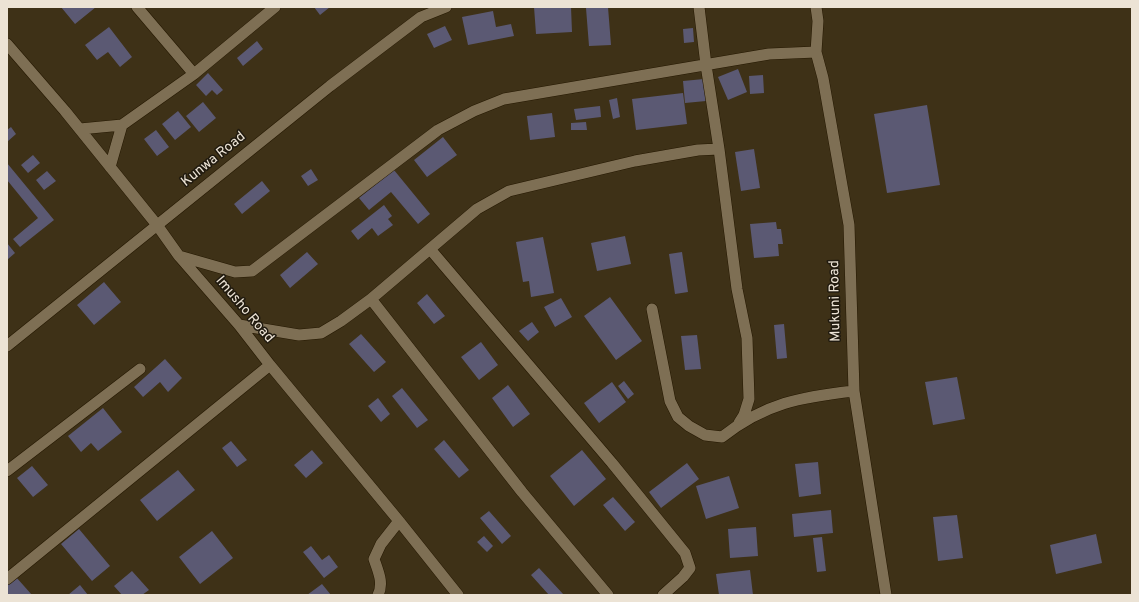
<!DOCTYPE html>
<html>
<head>
<meta charset="utf-8">
<style>
  body { margin:0 }
  #map { position:relative; width:1139px; height:602px; overflow:hidden; background:#3e3117; font-family:Overpass,sans-serif }
  canvas { display:block }
  .frame { position:absolute; inset:0; border:8px solid #ece3d5; pointer-events:none }
</style>
</head>
<body>
<div id="map">
<canvas width="1139" height="602"></canvas>
<div class="frame"></div>
</div>
<script>
const ctx = document.querySelector('canvas').getContext('2d');
ctx.lineJoin = 'round';
function fill(path, color) { ctx.fillStyle = color; ctx.fill(path, 'evenodd'); }
function strokePath(path, color, width, dash) { ctx.strokeStyle = color; ctx.lineWidth = width; ctx.lineCap = dash ? 'butt' : 'round'; ctx.setLineDash(dash || []); ctx.stroke(path); }
function drawText(font, color, halo, rows, align = 'center') {
  ctx.font = font + ' Overpass,sans-serif'; ctx.lineWidth = 3; ctx.setLineDash([]); ctx.textBaseline = 'middle'; ctx.strokeStyle = halo; ctx.fillStyle = color; for (const [text, x, y, turn = 0] of rows) {
    ctx.save(); ctx.translate(x, y); ctx.rotate((+turn || 0) * Math.PI / 180); ctx.textAlign = isNaN(turn) ? turn : align; if (halo) ctx.strokeText(text, 0, 0); ctx.fillText(text, 0, 0); ctx.restore();
  }
}
const building = new Path2D(`
  M61,7H96L75,24Z
  M314,7H330L320,15Z
  M534,7H571L572,32L536,34Z
  M608,7L611,45L589,46L586,8Z
  M493,11L496,27L511,24L514,36L468,45L462,17Z
  M445,26L452,40L434,48L427,34Z
  M109,27L132,57L120,67L108,52L97,60L85,45Z
  M693,28L694,42L684,43L683,29Z
  M257,41L263,49L243,66L237,58Z
  M738,69L747,92L728,100L718,77Z
  M208,73L223,90L217,95L212,90L206,96L196,85Z
  M763,75L764,93L750,94L749,76Z
  M704,79L706,101L685,103L683,81Z
  M683,93L687,124L636,130L632,99Z
  M617,98L620,117L613,119L609,100Z
  M203,102L216,118L199,132L186,116Z
  M927,105L940,185L887,193L874,114Z
  M600,106L601,117L576,120L574,109Z
  M178,111L191,127L175,140L162,124Z
  M552,113L555,137L530,140L527,116Z
  M586,122L587,130H571V123Z
  M11,127L16,134L7,142V130Z
  M156,130L169,147L157,156L144,139Z
  M443,137L457,155L427,177L414,160Z
  M754,149L760,188L741,191L735,152Z
  M33,155L40,163L28,173L21,165Z
  M7,163L54,220L20,247L13,239L38,218L7,180Z
  M311,169L318,180L308,186L301,176Z
  M394,170L430,214L418,224L391,192L369,210L359,198Z
  M47,171L56,181L44,190L36,180Z
  M262,181L270,191L242,214L234,204Z
  M384,205L392,216L388,219L393,225L378,236L372,228L358,240L351,231Z
  M776,222L777,229H781L783,244H778L779,256L754,258L750,224Z
  M625,236L631,264L597,271L591,243Z
  M543,237L554,293L531,297L529,281L523,282L516,242Z
  M7,243L15,253L7,260Z
  M307,252L318,264L290,288L280,275Z
  M682,252L688,292L675,294L669,254Z
  M104,282L121,302L94,325L77,305Z
  M427,294L445,316L434,324L417,303Z
  M610,297L642,341L616,360L584,316Z
  M561,298L572,317L555,327L544,307Z
  M532,322L539,332L528,341L519,331Z
  M784,324L787,358L777,359L774,325Z
  M361,334L386,362L374,372L349,344Z
  M697,335L701,369L685,370L681,336Z
  M481,342L498,365L479,380L461,357Z
  M165,359L182,378L168,392L160,382L143,397L134,387Z
  M957,377L965,419L933,425L925,382Z
  M624,381L634,394L628,399L618,386Z
  M612,382L626,402L599,423L584,403Z
  M508,385L530,414L513,427L492,398Z
  M402,388L428,420L417,428L392,396Z
  M378,398L390,414L381,422L368,406Z
  M103,408L122,432L98,451L91,443L81,452L68,436Z
  M444,440L469,470L459,478L434,449Z
  M231,441L247,460L237,467L222,448Z
  M312,450L323,463L306,478L294,465Z
  M582,450L606,479L574,506L550,476Z
  M818,462L821,494L799,497L795,464Z
  M687,463L699,479L661,508L649,492Z
  M32,466L48,485L33,497L17,478Z
  M178,470L195,490L157,521L140,500Z
  M729,476L739,508L706,519L696,486Z
  M613,497L635,522L625,531L603,505Z
  M831,510L833,533L794,537L792,514Z
  M489,511L511,536L502,544L480,518Z
  M957,515L963,558L938,561L933,517Z
  M756,527L758,556L730,558L728,529Z
  M79,529L110,566L92,581L61,544Z
  M212,531L233,558L200,584L179,557Z
  M1096,534L1102,563L1056,574L1050,545Z
  M484,536L493,546L487,552L477,542Z
  M822,537L826,571L817,572L813,538Z
  M311,546L322,560L329,555L338,567L324,578L303,552Z
  M539,568L564,595H549L531,575Z
  M750,570L753,595H719L716,574Z
  M132,571L149,590L142,595H122L114,586Z
  M16,577L32,595H7V585Z
  M322,584L331,595H307Z
  M80,585L88,595H68Z`);
const minor = new Path2D(`
  M137,7L194,74L275,7
  M699,7L706,65L719,149
  M816,7L818,21L816,52L823,78L849,225L854,391L886,595
  M7,44L65,111L157,225L179,256L239,325L270,365L399,521L458,595
  M80,129L122,125L194,74
  M110,167L122,125
  M430,249L612,463L685,553L690,568L683,577L663,595
  M179,256L235,272L252,271L438,130L474,111L504,99L769,54L816,52
  M371,299L522,492L608,595
  M652,309L670,401L678,417L689,426L705,435L722,437C765,403 801,397 854,391
  M239,325L299,335L321,333L341,321L371,299L477,209L509,191L635,161L698,150L719,149L737,289L747,338L749,399L744,415L739,423
  M7,346L330,86L421,17L446,7
  M7,471L140,369
  M7,579L270,365
  M378,595C384,583 378,571 374,559L381,544L399,521`);
const streetNames = [
  ["Kunwa Road",214,160,-39],
  ["Mukuni Road",836,301,-91],
  ["Imusho Road",244,310,50]
];
fill(building, '#5b5973');
strokePath(minor, '#251801', 12);
strokePath(minor, '#7e6f54', 11);
drawText('14px', '#ece3d5', '#201a0f', streetNames);
</script>
</body>
</html>
